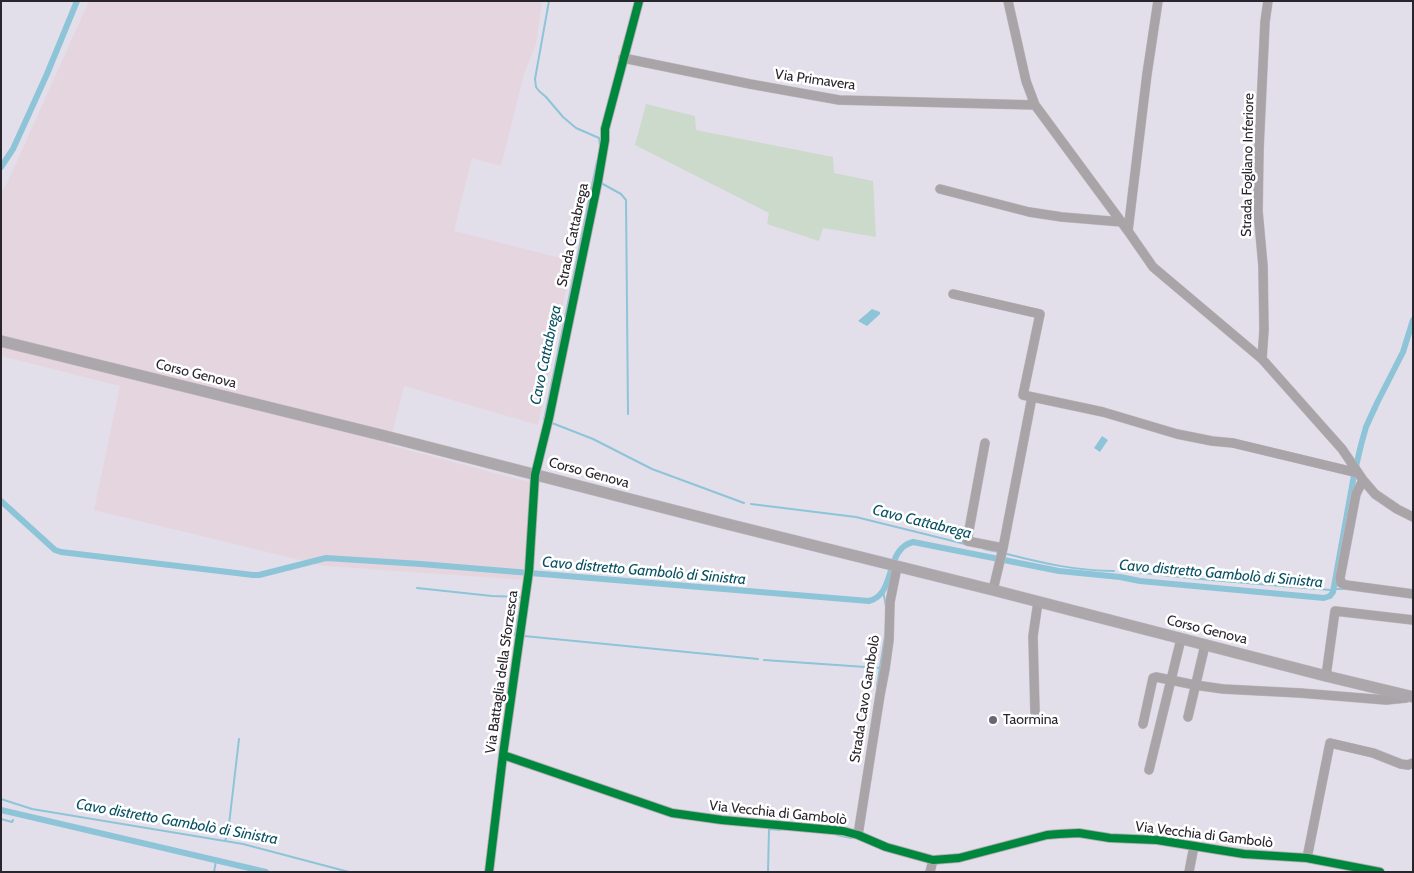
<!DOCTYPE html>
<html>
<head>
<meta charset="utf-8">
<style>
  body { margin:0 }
  #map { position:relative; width:1414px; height:873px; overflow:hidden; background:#e3dfea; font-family:Cabin,sans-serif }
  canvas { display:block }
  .frame { position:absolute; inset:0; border:2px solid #29252d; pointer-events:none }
</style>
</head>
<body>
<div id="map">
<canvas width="1414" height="873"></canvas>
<div class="frame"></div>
</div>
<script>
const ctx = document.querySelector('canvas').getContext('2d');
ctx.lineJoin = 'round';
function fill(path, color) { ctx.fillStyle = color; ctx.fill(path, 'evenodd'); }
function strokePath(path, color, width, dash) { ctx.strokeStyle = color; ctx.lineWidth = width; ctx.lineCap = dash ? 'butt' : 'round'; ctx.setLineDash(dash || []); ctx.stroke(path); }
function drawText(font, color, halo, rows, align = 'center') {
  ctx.font = font + ' Cabin,sans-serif'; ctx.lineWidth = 5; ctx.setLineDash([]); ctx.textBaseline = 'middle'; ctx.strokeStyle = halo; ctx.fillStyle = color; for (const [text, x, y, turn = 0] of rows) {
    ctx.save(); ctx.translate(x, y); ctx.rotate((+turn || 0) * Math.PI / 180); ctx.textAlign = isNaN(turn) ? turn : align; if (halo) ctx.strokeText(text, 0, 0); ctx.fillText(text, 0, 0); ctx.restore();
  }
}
const industrial = new Path2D(`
  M89,1H542L536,44L524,74L501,166L472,158L454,231L572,261L538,425L404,386L389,445L529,482L525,580L325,566L94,510L120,386L1,356V193L8,181Z`);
const green = new Path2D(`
  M646,104L695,116L696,130L833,157L834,173L873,181L876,237L823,228L819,241L767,224L769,213L635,145Z`);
const water = new Path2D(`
  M872,309L880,312V314L867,326L858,321Z
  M1102,436L1108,440L1100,452L1094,448Z`);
const stream = new Path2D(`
  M549,1L535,79L536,87L539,91L546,97L563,117L576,128L599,138L600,146
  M601,183L621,194L626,200L628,414
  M544,420L597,161
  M552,423L593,439L652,469L744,503
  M751,504L856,517L965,544
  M984,549L999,552
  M1007,554C1042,563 1077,571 1114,571
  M1123,571L1211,580L1330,590
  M417,588L492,596L521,597V599
  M1335,589H1346
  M883,591L886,606
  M515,635L518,616
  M524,636L758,659
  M764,660L880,668
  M877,686L885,636
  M1,799L32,809L243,844L349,872
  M1,819L12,822L13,820
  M837,835L851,838L853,837
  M225,841L228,833L239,739
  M214,872L216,861
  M768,872L769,829L780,830`);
const canal = new Path2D(`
  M1,167L13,149L47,74L77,1
  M1,501L55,550L61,552L253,575H259L326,558L421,564L869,601C897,594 884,549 913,542L1059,571L1120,577L1140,581L1324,598L1330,596L1333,592L1354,475L1361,445L1366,427L1377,403L1403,352L1413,320
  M1,810L266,872`);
const minor = new Path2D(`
  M1008,1L1026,81L1035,105L1128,231L1153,267L1262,359L1342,449L1363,480L1375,494L1397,509L1413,517
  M623,58L750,84L839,100L1035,105
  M940,189L1029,212L1062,217L1122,222
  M1128,231L1147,74L1158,1
  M953,294L1040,314L1023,395L1103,412L1177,434L1212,441L1233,443L1358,473
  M1262,359L1264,330L1263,266L1258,211L1259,149L1265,22L1268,1
  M985,443L967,541L1003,548
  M1363,480L1356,494L1340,578L1341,583L1346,585L1413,594
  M993,590L1003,548L1032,397
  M1326,676L1335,611L1413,620
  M1035,712L1033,636L1038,602
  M1188,717L1205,645
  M1143,724L1153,678L1156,677L1195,685L1223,689L1300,693L1386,700L1406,698
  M503,755L672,813L722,820L843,831L858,835L886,847L933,860L959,858L1047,835L1059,834L1079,833L1110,838L1157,840L1244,854L1307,858L1380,872
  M1149,770L1181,639
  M858,835L880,695L885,669L889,640L890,602L897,567
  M1307,858L1330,743L1373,753L1401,764L1408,765L1413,763
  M489,872L503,755L529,571L535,475L549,418L598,181L605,140V129L639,1
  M930,872L933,860
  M1189,872L1194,846`);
const major = new Path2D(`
  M1,341L385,436L723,523L993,590L1326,676L1413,697`);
const cycleway = new Path2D(`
  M503,755L672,813L722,820L843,831L858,835L886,847L933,860L959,858L1047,835L1059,834L1079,833L1110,838L1157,840L1244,854L1307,858L1380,872
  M489,872L503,755L529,571L535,475L549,418L598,181L605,140V129L639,1`);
const markers = [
  [993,720,5,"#6a666f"]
];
const streetNames = [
  ["Via Primavera",815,80,8],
  ["Strada Fogliano Inferiore",1248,165,-89],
  ["Strada Cattabrega",573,235,-78],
  ["Corso Genova",196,374,14],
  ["Corso Genova",589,473,15],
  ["Corso Genova",1207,630,14],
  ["Via Battaglia della Sforzesca",502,672,-82],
  ["Strada Cavo Gambolò",865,699,-81],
  ["Via Vecchia di Gambolò",778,813,6],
  ["Via Vecchia di Gambolò",1204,835,7]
];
const poiNames = [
  ["Taormina",1003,720]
];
const waterNames = [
  ["Cavo Cattabrega",546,355,-78],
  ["Cavo Cattabrega",922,522,14],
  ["Cavo distretto Gambolò di Sinistra",644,571,5],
  ["Cavo distretto Gambolò di Sinistra",1221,574,5],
  ["Cavo distretto Gambolò di Sinistra",177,822,10]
];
fill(industrial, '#e5d5de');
fill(green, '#ccdacb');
fill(water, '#8dc4d8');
strokePath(stream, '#8dc4d8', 2);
strokePath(canal, '#8dc4d8', 6);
strokePath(minor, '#bfbbc3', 10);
strokePath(major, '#bfbbc3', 12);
strokePath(minor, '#a8a4a7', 9);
strokePath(major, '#aca7ab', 11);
strokePath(cycleway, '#00873e', 8);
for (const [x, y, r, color] of markers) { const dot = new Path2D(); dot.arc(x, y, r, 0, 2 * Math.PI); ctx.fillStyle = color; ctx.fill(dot); strokePath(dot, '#fff', 2); }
drawText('14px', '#29252d', '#fff', streetNames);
drawText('14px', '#29252d', '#fff', poiNames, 'left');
drawText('italic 15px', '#0a5263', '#fff', waterNames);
</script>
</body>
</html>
